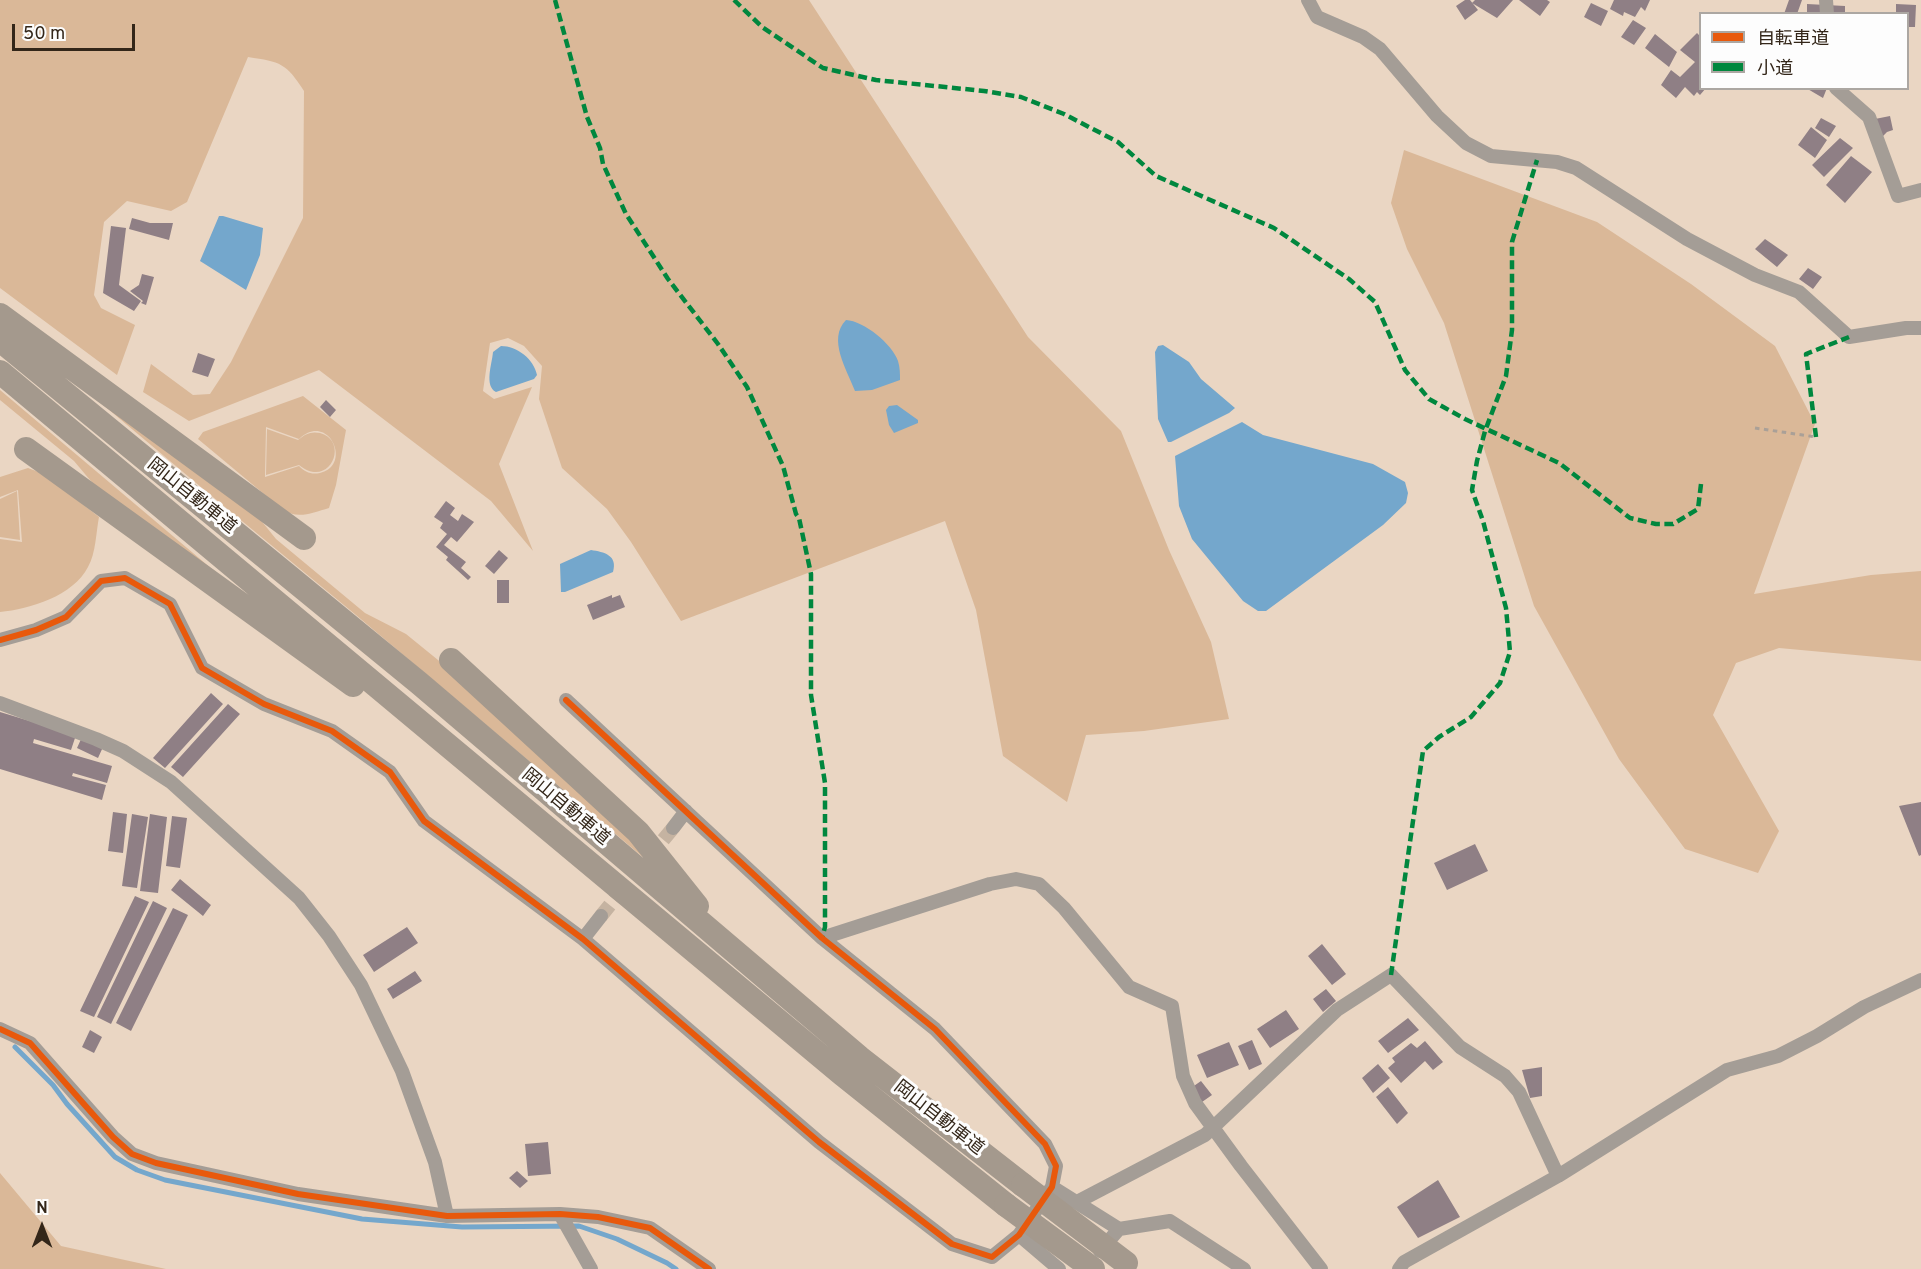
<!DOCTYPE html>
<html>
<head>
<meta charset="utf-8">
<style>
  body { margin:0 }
  #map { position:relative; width:1921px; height:1269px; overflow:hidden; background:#ead6c3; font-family:Overpass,"Noto Sans JP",sans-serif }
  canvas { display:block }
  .legend { position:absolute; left:1699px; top:12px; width:210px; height:78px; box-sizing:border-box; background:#fdfdfd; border:2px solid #aca7a2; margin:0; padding:8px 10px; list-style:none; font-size:18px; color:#332619 }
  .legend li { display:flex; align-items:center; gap:12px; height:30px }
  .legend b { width:30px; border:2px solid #aca7a2 }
  .north { position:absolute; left:12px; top:1197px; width:60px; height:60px; -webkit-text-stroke:4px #fdfdfd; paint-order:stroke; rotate:0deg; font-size:16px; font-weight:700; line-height:24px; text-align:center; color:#332619 }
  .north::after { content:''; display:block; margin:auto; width:21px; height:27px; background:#332619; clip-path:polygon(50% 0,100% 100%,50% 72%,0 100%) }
  .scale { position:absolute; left:12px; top:24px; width:123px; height:27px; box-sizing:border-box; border:3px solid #332619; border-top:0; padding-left:8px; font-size:18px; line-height:21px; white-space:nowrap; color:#332619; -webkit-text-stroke:4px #fdfdfd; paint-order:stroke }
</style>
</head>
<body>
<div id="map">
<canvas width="1921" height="1269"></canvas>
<ul class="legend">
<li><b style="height:8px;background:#e8590c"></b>自転車道</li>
<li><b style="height:8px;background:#00873e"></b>小道</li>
</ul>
<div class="north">N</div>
<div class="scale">50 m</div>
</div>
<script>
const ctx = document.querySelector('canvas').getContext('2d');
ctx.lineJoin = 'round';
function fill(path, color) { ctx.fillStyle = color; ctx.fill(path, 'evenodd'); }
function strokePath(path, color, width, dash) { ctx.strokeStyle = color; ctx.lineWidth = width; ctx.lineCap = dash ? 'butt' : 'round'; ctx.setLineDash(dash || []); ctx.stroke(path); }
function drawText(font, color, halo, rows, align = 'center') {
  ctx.font = font + ' Overpass,"Noto Sans JP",sans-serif'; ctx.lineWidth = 6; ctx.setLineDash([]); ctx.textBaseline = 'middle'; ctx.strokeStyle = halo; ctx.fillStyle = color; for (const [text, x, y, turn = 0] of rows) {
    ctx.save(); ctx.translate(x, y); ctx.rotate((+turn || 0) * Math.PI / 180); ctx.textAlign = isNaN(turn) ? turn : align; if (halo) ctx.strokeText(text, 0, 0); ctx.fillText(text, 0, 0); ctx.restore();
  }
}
const green = new Path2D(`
  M0,0H809L1028,337L1121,431L1169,550L1211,642L1229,719L1144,731L1086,735L1067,802L1003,756L976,610L945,521L681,621L631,542L607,509L562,468L539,399L542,366L524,346L508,338L490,343L483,391L494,399L532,387L499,464L533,551L491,501L319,370L189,421L143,392L151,364L193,395L210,394L231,362L303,218L304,91C286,63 281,62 248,57L187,202L171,211L127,201L104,222L94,295L101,308L135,325L117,375L0,288Z
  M1404,150L1597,222L1691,284L1775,346L1815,424L1754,594L1871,575L1921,571V661L1779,648L1736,663L1713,715L1779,831L1758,873L1685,849L1619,759L1534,606L1444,323L1407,249L1391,203Z
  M76,382L251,508L276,539L365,613L406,634L438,660L496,714L575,781L657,869L356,615L208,493Z
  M0,390L206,564L231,584L101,493L74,461L0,400Z
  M303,396L346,430L336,485L329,508C312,513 297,520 282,509L198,439L203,432ZM266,427L299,439C329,411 353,466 320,473C311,475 305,472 299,466L265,477Z
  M267,429L298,440C305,434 311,431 320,433C350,441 330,490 299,465L266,475Z
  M28,468L44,474L99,517C96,532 96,553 88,567C73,596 30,609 0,612V539L22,542L18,490L0,497V477Z
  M17,491L20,540L0,537V499Z
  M0,1173L61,1246L166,1269H0Z`);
const water = new Path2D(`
  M219,216H223L263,228L260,255L246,290L200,261Z
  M846,320C864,321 892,344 898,361C900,367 900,374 900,380L872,390L855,391C847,370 827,339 846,320Z
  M1163,345L1189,362L1201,379L1235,408L1229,413L1171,442H1168L1158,419L1155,352L1158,346Z
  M501,346C517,346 534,359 537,375L534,379L496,392C484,386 492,364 493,352Z
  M897,405L918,420V423L894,433L889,425L886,410L889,406Z
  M1242,422L1263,435L1373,464L1405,482L1408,493L1406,503L1383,525L1266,611H1258L1243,601L1192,539L1179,506L1175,456Z
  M591,550C604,552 618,555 613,572L565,592H561L560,564Z`);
const stream = new Path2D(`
  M15,1047L53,1085L67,1104L115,1157L137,1170L165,1180L362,1219L462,1227L579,1226L617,1239L667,1263L676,1269`);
const building = new Path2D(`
  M1465,0H1470L1478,10L1465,20L1456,6Z
  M1475,0H1513L1497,18L1472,3Z
  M1519,0H1547L1550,2L1540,16Z
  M1614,0H1650L1645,11L1641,7L1635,17L1624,12L1623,16L1610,9Z
  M1789,0H1802L1797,14H1784Z
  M1591,3L1608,11L1601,26L1584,17Z
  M1807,4L1845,6V14H1807Z
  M1896,4L1916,5L1915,27H1908V14H1896Z
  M1633,20L1646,28L1634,45L1621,37Z
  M1697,33L1700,36V88H1706L1700,95L1697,92L1694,96L1685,87L1676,98L1661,85L1671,70L1680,77L1695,62L1680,50Z
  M1655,34L1677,52L1669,67L1645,48Z
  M1806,88H1827L1823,98Z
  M1890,116L1893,130L1887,132L1878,141L1875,119Z
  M1821,118L1836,126L1829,137L1815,128Z
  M1811,127L1827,140L1815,158L1798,145Z
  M1840,138L1853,148L1824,177L1812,165Z
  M1851,156L1872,172L1845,203L1826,185Z
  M132,218L150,223H173L169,240L129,229Z
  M111,226L126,228L119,285L141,301L134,311L103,293Z
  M1765,239L1788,255L1777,267L1755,249Z
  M1808,268L1822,277L1813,289L1799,279Z
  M142,274L154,277L146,305L141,303L143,301L130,291L139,285Z
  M198,353L215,359L208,377L192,372Z
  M326,400L336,410L330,417L320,407Z
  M446,501L455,508L450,515L458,521L462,514L474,522L457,542L451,537L444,545L466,562L461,568L471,577L468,580L446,560L448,557L436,547L447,534L440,528L443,523L434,517Z
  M499,550L508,558L494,574L485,566Z
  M497,580H509V603H497Z
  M612,595V598L620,595L625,607L593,620L587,605Z
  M211,693L223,704L165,768L153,758Z
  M228,704L240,714L183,777L171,767Z
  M0,712L76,735L71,750L34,739L33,743L112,766L107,783L73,773L72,776L106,785L102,800L0,769Z
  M82,737L103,747L98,758L77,748Z
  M1921,802V855L1919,856L1899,806Z
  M113,812L127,814L123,853L108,851Z
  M132,814L148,817L137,888L122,886Z
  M150,814L167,817L158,893L140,891Z
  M172,816L187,818L180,868L166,866Z
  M1475,844L1488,871L1447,890L1434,863Z
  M180,879L211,905L203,916L171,890Z
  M135,896L149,902L94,1017L80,1011Z
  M153,901L167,908L111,1024L97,1017Z
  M173,908L188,915L131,1031L116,1023Z
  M407,927L418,943L374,972L363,955Z
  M1322,944L1346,974L1332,985L1308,956Z
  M415,971L422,981L393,999L387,989Z
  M1326,989L1336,1001L1323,1012L1313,999Z
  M1286,1010L1299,1029L1270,1048L1257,1029Z
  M1408,1018L1419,1030L1388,1053L1378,1041Z
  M90,1030L102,1037L94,1053L82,1047Z
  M1252,1040L1262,1064L1249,1070L1238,1046Z
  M1425,1041L1443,1062L1433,1070L1425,1061L1401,1083L1388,1068L1395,1062L1392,1058L1411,1043L1417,1048Z
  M1229,1042L1239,1065L1207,1078L1197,1055Z
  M1378,1064L1390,1078L1373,1093L1362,1078Z
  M1542,1067V1096L1530,1098L1522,1070Z
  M1201,1081L1212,1095L1202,1102L1191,1088Z
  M1388,1087L1408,1113L1397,1124L1376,1097Z
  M548,1142L551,1174L528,1176L525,1144Z
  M517,1171L528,1181L520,1188L509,1178Z
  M1438,1180L1460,1217L1418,1238L1397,1207Z`);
const streetTunnel = new Path2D(`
  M650,856L673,828
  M601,916L626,885`);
const path = new Path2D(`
  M1755,428L1816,437`);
const street = new Path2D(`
  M1308,0L1317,17L1363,37L1380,49L1437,116L1466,143L1491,156L1557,162L1576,168L1687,239L1755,275L1799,292L1849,337L1906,328H1921
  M1826,0L1827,14
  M1836,88L1869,117L1898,196L1921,190
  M0,640L36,630L66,617L101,581L125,578L170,604L202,668L264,704L332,731L390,772L424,821L583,939L819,1142L952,1244L992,1257L1019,1235L1052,1187L1056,1166L1045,1144L935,1029L822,938L566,700
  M0,703L96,739L123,751L171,782L299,898L329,936L361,985L402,1071L435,1162L447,1216
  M673,828L686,811
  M822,938L990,884L1016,879L1039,884L1064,908L1129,987L1172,1006L1183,1076L1195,1103L1241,1166L1321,1269
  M583,939L601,916
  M0,1029L30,1043L113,1137L132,1154L156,1163L298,1194L447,1216L560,1214L598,1217L650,1228L709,1269
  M1052,1187L1119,1229
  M1077,1202L1205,1135L1337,1010L1391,975L1460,1047L1505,1076L1519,1092L1558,1176
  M560,1214L591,1269
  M1019,1235L1059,1269
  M1100,1251L1119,1229L1170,1221L1244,1269
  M1399,1269L1404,1262L1558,1176L1727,1070L1778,1056L1817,1036L1864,1007L1921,980`);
const highway = new Path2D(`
  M0,315L304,538
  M0,340L419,683L860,1058L1023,1185
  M0,372L842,1074L1006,1205
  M26,449L353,685
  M451,660L638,832L697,906`);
const highwayBridge = new Path2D(`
  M1023,1185L1126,1263
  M1006,1205L1093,1269`);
const quiet = new Path2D(`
  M555,0L587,117L600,148L603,164L626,214L668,279L718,344L747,387L783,466L796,514L799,518L811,574V695L825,783V927L822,938
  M734,0L762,27L823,68L876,80L984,91L1021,97L1064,114L1118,142L1156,176L1274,228L1349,279L1375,302L1405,370L1429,399L1465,419L1559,463L1630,518L1656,524H1673L1698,509L1701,484
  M1816,437L1806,354L1849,337
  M1391,975L1423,751L1439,737L1471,717L1500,683L1510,652L1506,608L1483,521L1472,490L1477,461L1485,431L1506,376L1512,330V242L1537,160`);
const cycleway = new Path2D(`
  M0,640L36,630L66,617L101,581L125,578L170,604L202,668L264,704L332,731L390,772L424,821L583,939L819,1142L952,1244L992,1257L1019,1235L1052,1187L1056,1166L1045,1144L935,1029L822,938L566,700
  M0,1029L30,1043L113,1137L132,1154L156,1163L298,1194L447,1216L560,1214L598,1217L650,1228L709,1269`);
const streetNames = [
  ["岡山自動車道",191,497,39],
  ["岡山自動車道",565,808,40],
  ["岡山自動車道",938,1119,38]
];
fill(green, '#dab898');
fill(water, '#74a7cc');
strokePath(stream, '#74a7cc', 5);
fill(building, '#8f7f85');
strokePath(streetTunnel, '#c5b3a1', 14, [14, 7]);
strokePath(path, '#aaa097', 3, [4.5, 4.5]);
strokePath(street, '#a49d96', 14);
strokePath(highway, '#a4998d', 24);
strokePath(highwayBridge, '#a4998d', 24);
strokePath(quiet, '#00873e', 4.5, [9, 4.5]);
strokePath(cycleway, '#e8590c', 6);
drawText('18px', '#332619', '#fdfdfd', streetNames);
</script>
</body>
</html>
